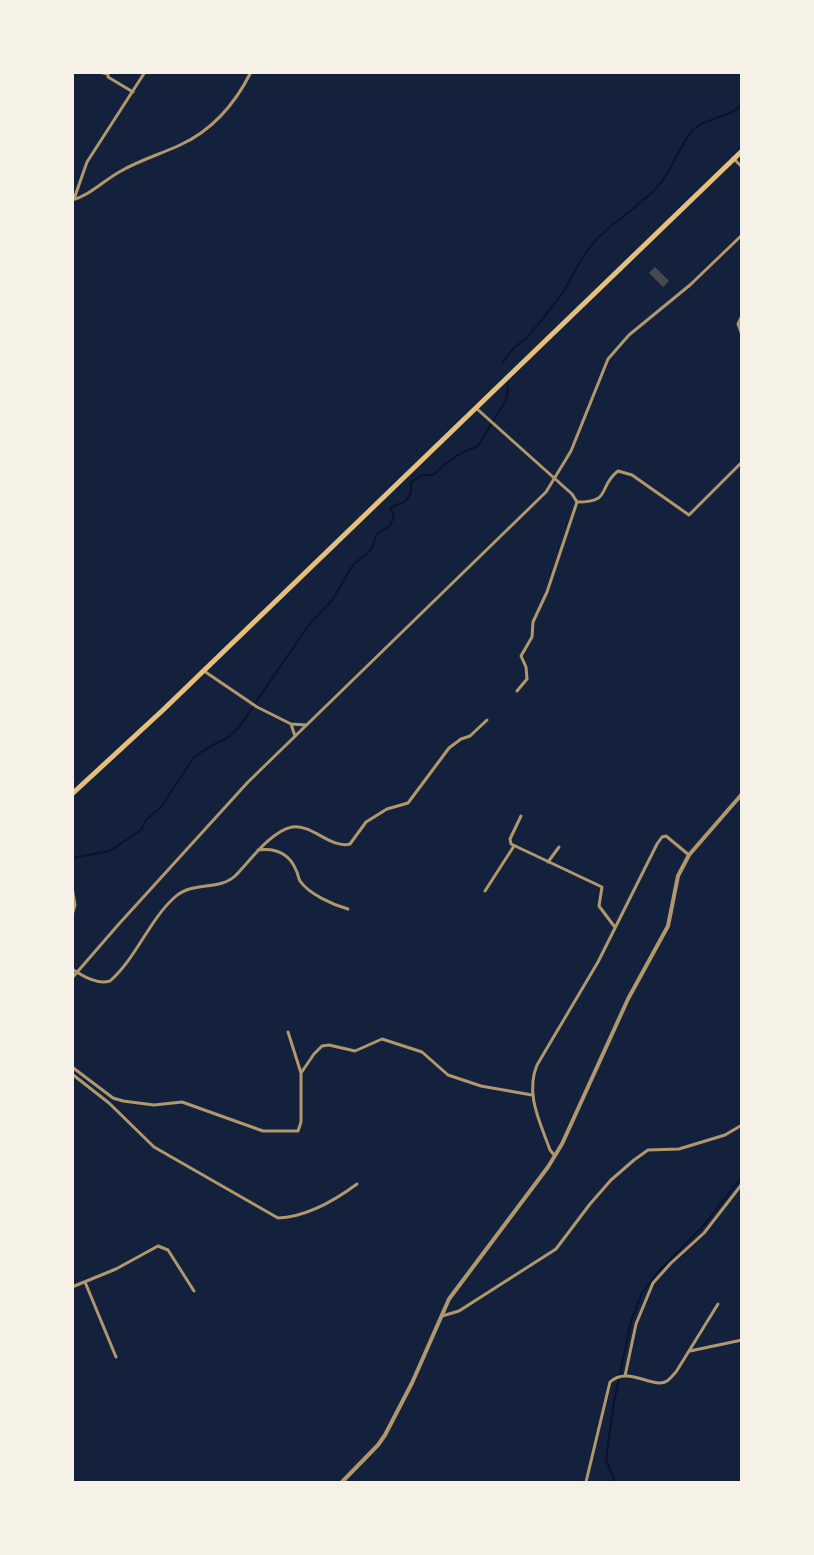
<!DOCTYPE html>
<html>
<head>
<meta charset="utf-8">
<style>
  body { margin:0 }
  #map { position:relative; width:814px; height:1555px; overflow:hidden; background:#14213d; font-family:"Alegreya Sans",sans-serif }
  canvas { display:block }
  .frame { position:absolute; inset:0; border:74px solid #f6f1e7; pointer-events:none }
</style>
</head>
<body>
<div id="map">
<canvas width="814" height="1555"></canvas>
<div class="frame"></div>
</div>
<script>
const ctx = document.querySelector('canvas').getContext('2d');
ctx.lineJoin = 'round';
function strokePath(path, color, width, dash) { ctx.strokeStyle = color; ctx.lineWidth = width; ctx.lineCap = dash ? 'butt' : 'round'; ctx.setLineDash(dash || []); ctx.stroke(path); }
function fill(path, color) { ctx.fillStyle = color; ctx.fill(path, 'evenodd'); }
const stream = new Path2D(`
  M502,364C512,348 514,349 527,337C536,328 550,309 559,298C572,280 579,258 595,241C614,221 639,207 658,186C673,169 678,148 692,131C705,117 729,119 742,104
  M72,858L110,851L141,830L146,820L161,807L194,757L209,747L227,738L239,727L308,626L332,600L353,565L371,550L376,536L381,531L390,526L394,516L390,508L406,501L411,492V482L422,475H433C446,463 460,451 477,447L506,400L508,386
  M615,1482L606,1460L614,1402L631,1321L642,1293L658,1272L705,1224L742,1176`);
const building = new Path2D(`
  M655,267L669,281L663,287L649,273Z`);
const minor = new Path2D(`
  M99,72L108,74
  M108,72V77L133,92
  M733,158L742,167
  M74,199L87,162L145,72
  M72,200C91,195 104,180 121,171C140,160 161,154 180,145C213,130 235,104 251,72
  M742,316L738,324L742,335
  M476,408L572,494L577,502
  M577,502C613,502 597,487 618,471L632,475L689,515L742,462
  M204,671L257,707L291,724L295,736
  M517,691L527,679L526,667L521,656L532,637L533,622L547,592L577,502
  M291,724L306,725
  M521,816L510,839L511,844L602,887L599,906L614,926
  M258,850C275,848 289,853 296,870C298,873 298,878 300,881C309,894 333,905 348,909
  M548,862L559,847
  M72,887L75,905L72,915
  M485,891L514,846
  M72,969C83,976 97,985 110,981C137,957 149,920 175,897C192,881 219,891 235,876C249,862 271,831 292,827C312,824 331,849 350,844L366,822L387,809L408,803L449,748L461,739L470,736L487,720
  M72,978L118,925L248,782L546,492L571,451L608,359L629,335L690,285L742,235
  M72,1067L113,1098L123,1101L154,1105L182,1102L263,1131H298L301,1122V1073L288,1032
  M301,1073L314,1054L322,1046L329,1045L355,1051L382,1039L422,1052L448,1075L481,1086L532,1095
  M72,1074L109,1103L154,1147L278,1218C307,1217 334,1201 357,1184
  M555,1156L550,1150C540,1122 525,1094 537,1065L598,962L657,844L662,837L666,836L689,855
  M85,1282L116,1357
  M72,1287L116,1269L158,1246L168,1250L194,1291
  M442,1316L459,1311L556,1249L590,1204L611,1180L634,1160L648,1150L679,1149L725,1135L742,1125
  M690,1351L742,1340
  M625,1376L636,1324L653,1283L671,1263L704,1233L742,1184
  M586,1482L610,1382C628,1365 654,1390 667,1381C670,1379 673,1375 676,1372L718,1304`);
const tertiary = new Path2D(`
  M342,1482L378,1445L385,1435L412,1383L449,1299L548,1167L562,1144L628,999L668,926L678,876L689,855L742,794`);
const primary = new Path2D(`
  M72,794L163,710L742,151`);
strokePath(stream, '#0b132b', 2);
fill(building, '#48494c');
strokePath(minor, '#b1986c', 3);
strokePath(tertiary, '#b1986c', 4);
strokePath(primary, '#e5c07b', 5);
</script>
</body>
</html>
